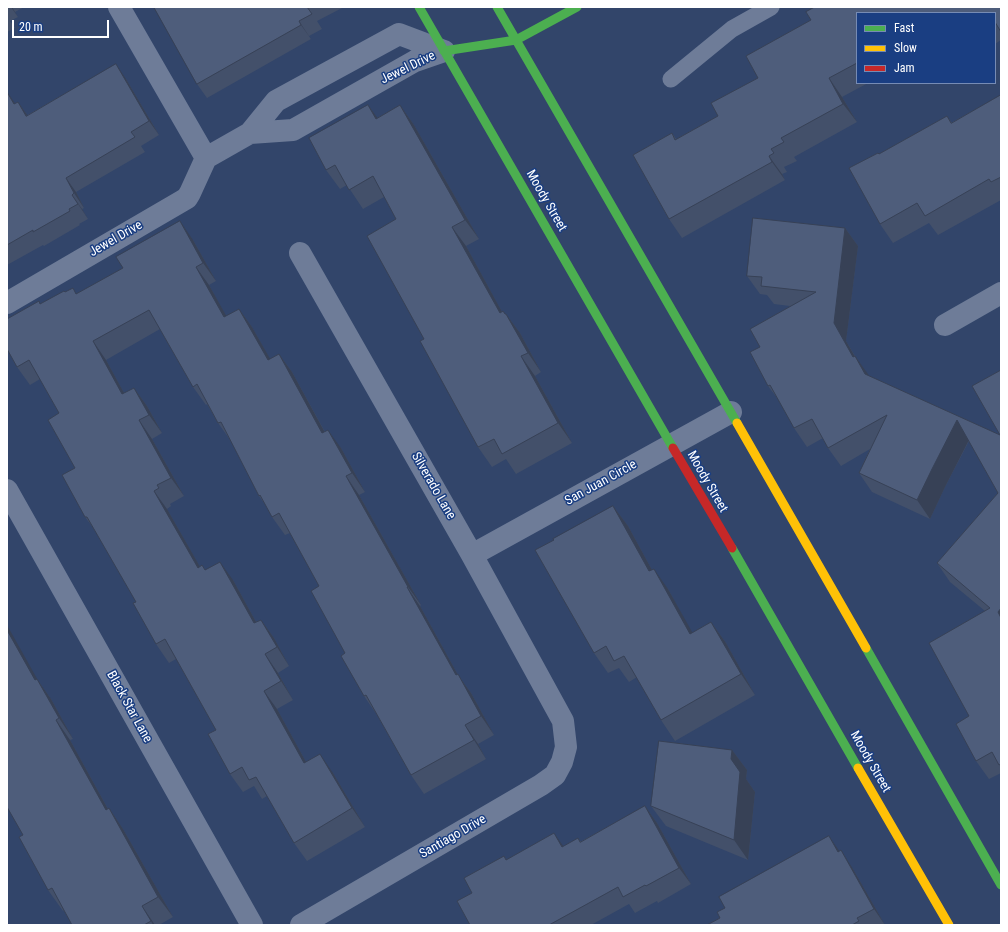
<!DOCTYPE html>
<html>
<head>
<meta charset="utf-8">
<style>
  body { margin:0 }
  #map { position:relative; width:1008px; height:932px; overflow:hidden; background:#32456a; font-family:"Roboto Condensed",sans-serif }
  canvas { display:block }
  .frame { position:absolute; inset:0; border:8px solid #fff; pointer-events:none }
  .legend { position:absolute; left:856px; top:12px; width:140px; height:72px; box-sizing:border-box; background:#1a3e82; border:1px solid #768bb4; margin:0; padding:5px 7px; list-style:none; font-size:12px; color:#fff }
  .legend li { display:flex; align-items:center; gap:8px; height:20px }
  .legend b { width:20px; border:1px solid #768bb4 }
  .scale { position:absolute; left:12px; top:20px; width:97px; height:18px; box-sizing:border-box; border:2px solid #fff; border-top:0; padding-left:5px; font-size:12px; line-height:14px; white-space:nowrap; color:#fff; -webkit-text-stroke:3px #1a3e82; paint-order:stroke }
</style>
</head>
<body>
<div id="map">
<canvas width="1008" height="932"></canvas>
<div class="frame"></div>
<ul class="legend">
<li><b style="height:5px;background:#4caf50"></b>Fast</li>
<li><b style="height:5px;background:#ffc107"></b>Slow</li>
<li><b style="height:5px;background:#c62828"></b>Jam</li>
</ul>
<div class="scale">20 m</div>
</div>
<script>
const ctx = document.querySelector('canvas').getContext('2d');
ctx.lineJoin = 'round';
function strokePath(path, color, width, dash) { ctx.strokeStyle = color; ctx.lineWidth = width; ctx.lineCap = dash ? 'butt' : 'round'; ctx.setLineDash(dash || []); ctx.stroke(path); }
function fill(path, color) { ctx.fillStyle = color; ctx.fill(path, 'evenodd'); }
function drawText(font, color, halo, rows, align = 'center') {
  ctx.font = font + ' "Roboto Condensed",sans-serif'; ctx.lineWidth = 3; ctx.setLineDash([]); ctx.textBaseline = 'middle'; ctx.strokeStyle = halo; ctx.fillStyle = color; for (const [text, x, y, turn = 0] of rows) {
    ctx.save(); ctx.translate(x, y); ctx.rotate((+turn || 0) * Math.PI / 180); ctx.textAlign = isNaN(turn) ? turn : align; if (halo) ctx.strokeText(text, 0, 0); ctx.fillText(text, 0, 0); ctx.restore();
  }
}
const lane = new Path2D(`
  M671,79L732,29L771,7`);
const street = new Path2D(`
  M119,7L206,158
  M250,133L293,130L415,61L444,51
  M300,253L472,555L563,721L566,747L562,762L555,775L541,785L301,925
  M7,303L182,201L187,198L190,193L206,158L250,133L276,101L399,34L444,51
  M945,325L1001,293
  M7,490L252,925
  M472,555L731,412`);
const fast = new Path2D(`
  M419,7L673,448
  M497,7L737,423
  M444,51L516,40L577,7
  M732,548L858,768
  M866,648L1001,885`);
const slow = new Path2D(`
  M737,423L866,648
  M858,768L949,925`);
const jam = new Path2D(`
  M673,448L732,548`);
const wall = new Path2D(`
  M7,7H24L15,12L18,17L10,21L15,28L7,32Z
  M154,7H342V8L317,21L322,29L309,36L311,39L207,98L197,84Z
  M815,7H1001V40L995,44V13H857V83H868L842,97L857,122L794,157L797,161L784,167L787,172L782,174L785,180L682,238L669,219L633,155L672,133L676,139L718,116L711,103L758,78L746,56L811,20L806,12Z
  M126,79L159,135L141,146L145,152L76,192L84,208L82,209L88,219L79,224L80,225L44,246L43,245L7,265V92L15,104L18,102L28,116Z
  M1001,95V200L938,235L929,223L893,243L880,224L879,154L947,116L952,123Z
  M368,105L377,118L400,105L414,125L479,239L466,246L502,312L503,311L505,314H506L520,333L541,372L535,376L572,443L516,474L506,459L492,467L478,447L424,339L396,219L384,197L363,209L347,185L340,189L326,170Z
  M845,228L858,246L846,341L855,356L869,376L1000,435L1001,370V773L989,779L976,761L969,716L985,611L950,582L937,563L998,493L969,441L945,487L930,519L872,492L859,473L870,449L841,466L828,448L823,438L807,447L794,428L781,403L768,386L760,347L790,306L774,304L767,295L760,294L747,276Z
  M193,240L216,281L209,285L226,316L239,309L252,327L270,359L279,354L292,372L325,432L341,448L365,492L359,495L421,605L420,606L458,675L471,693L494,735L478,744L486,759L424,794L411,775L377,715L364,696L345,653L319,586L290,533L285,535L272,517L267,507L259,496L231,441L218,423L207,404L206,405L193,387L160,329L106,360L124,393L134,388L147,406L162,433L152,439L184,496L170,504L171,506L167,509L200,567L202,565L205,570L233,580L256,622L261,620L274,638L289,666L278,673L293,700L277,709L306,762L333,773L365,827L307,861L294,843L267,796L262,799L254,786L243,792L230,774L216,730L176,659L169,663L156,644L136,602L95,530L85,517L75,468L59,413L40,379L30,385L17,367L41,303L65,292L77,294L123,268Z
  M613,506L628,526L652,570L668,589L692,633L711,622L726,643L755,695L675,741L661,720L637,677L629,682L619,668L608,673L594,653Z
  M37,679L51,699L73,739L70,740L108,809L109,808L123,829L173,917L159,925H72L64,910L63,911L48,890L23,835Z
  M732,750L747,770L746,779L755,792L748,860L666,826L651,806Z
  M645,806L657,823L691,884L658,903L657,901L635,913L629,904L591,925H470L472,893L504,856L506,859L564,846L578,838L581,842Z
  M839,851L853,869L885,925H707Z`);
const shadedWall = new Path2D(`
  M11,7H12L18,17Z
  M299,21L311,39L301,25Z
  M116,64L126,79L159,135L149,121Z
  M829,78L842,97L857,122L843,104Z
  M7,92L17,106L14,104Z
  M18,102L28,116H26Z
  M368,105L382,124L376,119Z
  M400,105L414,125L479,239L465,220Z
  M769,156L782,174L785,180L772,162Z
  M66,178L76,192L84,208L74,193Z
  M72,195L82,209L88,219Z
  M180,221L193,240L216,281L203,263Z
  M452,227L466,246L513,332L500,313Z
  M845,228L858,246L846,341L866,376L853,357L834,323Z
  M196,267L209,285L237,335L224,317Z
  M239,309L252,327L281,378L268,360Z
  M503,311L510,322L506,314L520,333L541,372L528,353Z
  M93,341L106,360L135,413L122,394Z
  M279,354L292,372L335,451L322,433Z
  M521,356L535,376L572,443L558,423Z
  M855,356L868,374L878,392L865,374Z
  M134,388L147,406L162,433L149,415Z
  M139,420L152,439L184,496L171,478Z
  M957,420L970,438L945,487L930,519L917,500L932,469Z
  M328,430L341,448L365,492L352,473Z
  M346,476L359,495L421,605L408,587Z
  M154,491L167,509L211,586L198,568Z
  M613,506L628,526L664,592L649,571Z
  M220,562L233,580L267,642L254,623Z
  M654,569L668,589L705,655L690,634Z
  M407,587L420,606L458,675L471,693L494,735L481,716L456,675Z
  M1001,608V618L998,612Z
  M261,620L274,638L289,666L277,647Z
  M711,622L726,643L755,695L741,674Z
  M7,625L49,700L35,680L7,630Z
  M265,654L278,673L293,700L281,681Z
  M37,679L51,699L73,739L59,718Z
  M264,691L277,709L317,782L304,763Z
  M56,720L70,740L120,831L106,810Z
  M465,725L478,744L486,759L474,740Z
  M732,750L747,770L746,779L755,792L748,860L734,840L731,759Z
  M320,754L333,773L365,827L352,808Z
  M645,806L657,823L691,884L679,868Z
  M109,808L123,829L173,917L158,897Z
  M554,833L566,850L562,847Z
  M829,836L842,855L838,852Z
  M841,850L853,869L885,925L874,909Z
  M142,906L155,925H153L151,921Z`);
const building = new Path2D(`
  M154,7H307L312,14L299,21L301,25L197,84Z
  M815,7H1001V32L995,22V13H857V63L829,78L843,104L781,138L784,142L771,149L774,153L769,156L772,162L669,219L633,155L672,133L675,140L718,116L711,103L758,78L746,56L811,20L806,12Z
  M116,64L149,121L131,132L135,137L66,178L74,193L72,195L78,204L69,209L70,211L33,232V230L7,245V92L14,104L18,102L26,116Z
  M1001,95V177L991,182L989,179L925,216L917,203L880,224L849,168L878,153L879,154L947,116L951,123Z
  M368,105L376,119L400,105L465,220L452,227L500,313L503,311L505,314H506L528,353L521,356L558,423L502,454L494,439L478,447L420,341L424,339L367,236L396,219L373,176L349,190L335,165L326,170L309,138Z
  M753,218L845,228L834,323L853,357L855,356L865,374L1000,435L972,386L1001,370V608L998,612L1001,618V764L999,765L992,752L976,761L956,724L969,716L929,643L990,608L937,563L998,493L957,420L932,469L917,500L859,473L887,415L828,448L812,419L794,428L770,385L768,386L750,352L760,347L750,329L816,292L761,286L762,277L747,276Z
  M180,221L203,263L196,267L224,317L239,309L268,360L279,354L322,433L328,430L352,473L346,476L408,587H407L456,675L458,674L481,716L465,725L474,740L411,775L366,695L364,696L341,656L345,653L311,591L319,586L279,513L272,517L260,495L259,496L221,422L218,423L197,384L193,387L149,310L93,341L122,394L134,388L149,415L139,420L171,478L157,485L159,488L154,491L198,568L202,565L205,570L220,562L254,623L261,620L277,647L265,654L281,681L264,691L304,763L320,754L352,808L294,843L256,777L249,780L242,767L230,774L208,734L216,730L165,639L156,644L133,603L136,602L87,517H85L62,475L75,468L48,420L59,413L29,360L17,367L7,349V319L39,301L40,304L64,291L65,292L73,288L76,294L123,268L116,257Z
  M613,506L649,571L654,569L690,634L711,622L741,674L661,720L624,656L614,661L606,646L594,653L535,550L554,540L553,539Z
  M7,630L35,680L37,679L59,718L56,720L106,810L109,808L158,897L142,906L151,921L144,925H72L52,888L48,890L19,837L23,835L7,807Z
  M659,741L732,750L731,759L740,772L734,840L651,806Z
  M645,806L679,868L646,886L645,885L623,897L618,887L549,925H470L457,901L472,893L464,878L504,856L506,860L554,833L562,847L578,838L580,842Z
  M829,836L838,852L841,850L874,909L857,918L859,921L852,925H707L720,918L717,912L725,908L719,897Z`);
const streetNames = [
  ["Jewel Drive",408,68,-26],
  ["Moody Street",546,201,60],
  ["Jewel Drive",116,239,-30],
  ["Moody Street",707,482,60],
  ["San Juan Circle",601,483,-29],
  ["Silverado Lane",433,486,60],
  ["Black Star Lane",129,707,61],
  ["Moody Street",870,762,60],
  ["Santiago Drive",453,837,-30]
];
strokePath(lane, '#6e7c98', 17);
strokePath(street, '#6e7c98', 22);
strokePath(fast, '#4caf50', 9);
strokePath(slow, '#ffc107', 9);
strokePath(jam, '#c62828', 9);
fill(wall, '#43506a');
fill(shadedWall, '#374156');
fill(building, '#4e5d7b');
strokePath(building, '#374156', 1);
drawText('13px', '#fff', '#1a3e82', streetNames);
</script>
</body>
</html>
